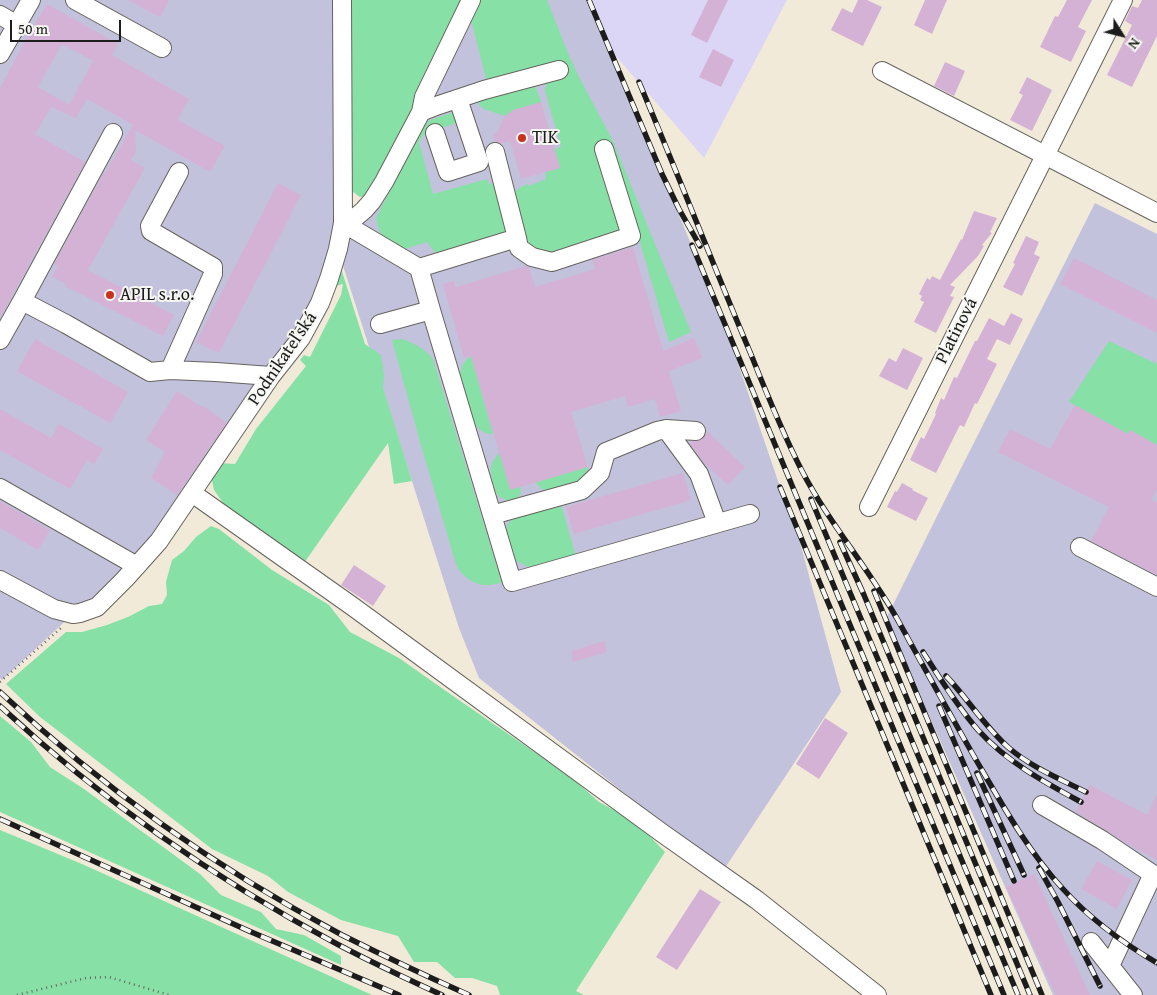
<!DOCTYPE html>
<html>
<head>
<meta charset="utf-8">
<style>
  body { margin:0 }
  #map { position:relative; width:1157px; height:995px; overflow:hidden; background:#f2ead9; font-family:"Gentium Book Plus",serif }
  canvas { display:block }
  .north { position:absolute; left:1097px; top:10px; width:50px; height:50px; -webkit-text-stroke:4px #f6f6f2; paint-order:stroke; rotate:126deg; font-size:14px; font-weight:700; line-height:20px; text-align:center; color:#1c1c1c }
  .north::after { content:''; display:block; margin:auto; width:18px; height:22px; background:#1c1c1c; clip-path:polygon(50% 0,100% 100%,50% 72%,0 100%) }
  .scale { position:absolute; left:10px; top:20px; width:111px; height:22px; box-sizing:border-box; border:2px solid #1c1c1c; border-top:0; padding-left:6px; font-size:15px; line-height:18px; white-space:nowrap; color:#1c1c1c; -webkit-text-stroke:4px #f6f6f2; paint-order:stroke }
</style>
</head>
<body>
<div id="map">
<canvas width="1157" height="995"></canvas>
<div class="north">N</div>
<div class="scale">50 m</div>
</div>
<script>
const ctx = document.querySelector('canvas').getContext('2d');
ctx.lineJoin = 'round';
function fill(path, color) { ctx.fillStyle = color; ctx.fill(path, 'evenodd'); }
function strokePath(path, color, width, dash) { ctx.strokeStyle = color; ctx.lineWidth = width; ctx.lineCap = dash ? 'butt' : 'round'; ctx.setLineDash(dash || []); ctx.stroke(path); }
function drawText(font, color, halo, rows, align = 'center') {
  ctx.font = font + ' "Gentium Book Plus",serif'; ctx.lineWidth = 4; ctx.setLineDash([]); ctx.textBaseline = 'middle'; ctx.strokeStyle = halo; ctx.fillStyle = color; for (const [text, x, y, turn = 0] of rows) {
    ctx.save(); ctx.translate(x, y); ctx.rotate((+turn || 0) * Math.PI / 180); ctx.textAlign = isNaN(turn) ? turn : align; if (halo) ctx.strokeText(text, 0, 0); ctx.fillText(text, 0, 0); ctx.restore();
  }
}
const built = new Path2D(`
  M589,0H787L704,158L608,47Z`);
const industrial = new Path2D(`
  M0,0H342L343,222L357,216L471,0H590L727,331L780,487L794,521L841,692L723,871L479,678L459,628L338,250L320,303L125,579L73,614L2,680L0,678Z
  M1095,203L1157,234V995H1053L886,619L944,502Z`);
const green = new Path2D(`
  M350,0H463L412,114L368,195L360,197L349,189Z
  M478,0H547L568,53L578,75L613,141L691,332L669,342L611,142L598,146L620,229L616,234L551,255L532,248L528,241L514,195C516,188 522,187 528,184L529,186L546,179L545,172L560,168L554,149L561,147L545,91L546,84L550,79L488,86L470,16Z
  M531,85L536,88L541,102L505,116L484,109L479,105L480,100Z
  M451,113H456L459,121L454,124L425,133L419,142L433,194L487,179L489,184L498,182L507,227L504,234L436,254L427,242L405,249L387,240L379,231L376,218L422,128L430,120Z
  M339,262L365,344L381,355L384,375L383,388L412,481L394,484L388,443L302,566L228,510L214,490L211,476L220,463L235,464L256,429L306,366L300,360L304,355L310,357L341,295L343,284L332,287Z
  M402,339C414,343 425,349 433,359L502,583C498,583 493,585 489,585C475,586 461,576 456,564L422,449L392,340Z
  M1109,341L1157,364V445L1130,430L1128,434L1069,402Z
  M471,356L493,434C485,435 478,429 474,422L460,376C461,367 463,361 471,356Z
  M499,453L520,487L521,493L516,500C499,502 495,494 492,479C491,475 490,470 491,467C492,461 496,457 499,453Z
  M588,467L586,475L583,480L547,490C541,490 539,487 536,482Z
  M561,504L577,560L536,570L524,565L516,561L506,531C506,524 510,521 515,518Z
  M211,526L219,529L272,570L329,605L350,632L399,658L443,689L572,778L599,802L636,822L665,852L576,991L584,995H500L497,986L472,978H455L437,962H414L398,936L341,920L288,892L268,876L212,849L40,717L6,684L66,632H82L107,625L128,617L149,606L162,604L167,595L166,582L172,560L184,551L196,537Z
  M0,716L31,742L50,767L84,789L200,874L221,895L261,912L276,929L304,935L341,956V965L0,812Z
  M0,830L82,864L372,995H0Z`);
const building = new Path2D(`
  M128,0H169L160,17Z
  M708,0H728L707,43L691,35Z
  M858,0H867L882,7L863,46L831,30L842,8L852,13Z
  M925,0H947L932,34L914,25Z
  M1067,0H1092L1078,27L1086,31L1071,62L1040,47L1055,16L1058,17Z
  M1142,0H1157V36L1132,87L1107,75L1132,25L1125,21L1132,6L1138,8Z
  M47,4L118,44L112,55L189,99L178,120L225,146L210,172L135,130L136,152L131,160L145,168L88,270L174,315L163,336L65,286L66,284L52,277L58,266L54,264L104,172L105,173L133,125L87,99L76,118L51,107L35,134L85,162L0,318V88L25,41ZM62,44L93,61L69,105L38,87Z
  M713,49L734,60L721,87L699,77Z
  M945,62L965,71L954,96L934,86Z
  M1027,77L1052,90L1032,131L1010,120L1023,95L1019,93Z
  M541,102L560,168L521,179L510,141L501,144L495,142L493,134L498,131L501,123L505,116L513,110Z
  M278,183L301,195L219,353L196,342Z
  M974,211L997,218L990,232L992,233L982,245L984,246L978,256L950,285L955,287L950,296L954,297L936,333L914,322L924,302L920,300L922,296L919,294L927,278L930,280L932,276L940,280L961,239L962,240Z
  M1026,236L1039,242L1034,254L1040,257L1022,296L1003,287L1015,264L1013,263Z
  M633,247L663,351L694,338L702,358L669,371L681,411L660,417L655,399L628,407L625,396L571,412L588,467L510,490L471,356L464,358L443,284L454,281L456,287L526,266L529,267L535,287L595,269L592,260Z
  M1074,258L1157,300V333L1060,284Z
  M1011,313L1023,319L1010,345L997,339L987,359L997,364L977,404L975,403L964,427L960,425L936,473L910,460L921,437L924,439L936,414L935,413L941,398L944,400L954,377L957,378L975,341H977L989,318L1004,326Z
  M35,339L128,392L110,423L17,371Z
  M903,348L923,358L907,390L879,376L889,358L896,362Z
  M177,391L202,407L203,406L227,423L177,495L151,478L165,452L146,440Z
  M1075,405L1128,434L1130,430L1157,445V489L1151,500L1157,502V575L1091,541L1109,507L998,452L1010,429L1050,449Z
  M0,409L51,438L59,424L103,449L94,464L87,460L70,489L0,450Z
  M707,431L745,467L728,485L704,463L690,443L692,441L701,440L705,436Z
  M683,473L691,500L574,534L566,507Z
  M902,483L913,489L912,490L928,498L916,521L887,507L895,491L897,492Z
  M0,501L50,530L38,550L0,528Z
  M354,565L386,586L373,606L341,585Z
  M604,641L607,652L573,662L571,651Z
  M825,718L848,733L819,779L796,764Z
  M1090,785L1147,815L1157,795V860L1126,843L1107,831L1076,812Z
  M1097,861L1132,880L1117,909L1081,889Z
  M1034,874L1090,995H1056L1006,887Z
  M700,889L721,902L677,970L656,957Z`);
const path = new Path2D(`
  M0,682L61,628
  M17,995L86,978L109,977L169,995`);
const minor = new Path2D(`
  M75,0L162,48
  M0,15L17,25
  M0,54L31,0
  M882,71L1157,213
  M421,112L424,97L471,0
  M113,133L22,301L66,324L150,372L170,370
  M435,133L448,172L479,162L458,99
  M495,152L517,238
  M179,172L150,226L151,231L213,267V274L170,370L216,372L271,376
  M343,223L357,216L364,210L372,201L384,182L421,112L436,106L484,90L559,70
  M343,223L419,268
  M431,310L512,582L750,514
  M380,324L431,310L419,268L517,238L519,248L532,257L552,262L631,236L604,149
  M0,340L22,301
  M666,429L696,431
  M0,488L137,566
  M192,493L352,606L662,833L757,900L877,995
  M869,507L1123,0
  M492,515L582,490L600,473L606,452L657,431L666,429L699,474L717,523
  M1080,547L1157,587
  M0,580L54,609L73,614L80,613L97,607L125,579L159,541L271,376L301,338L320,303L329,279L338,249L343,223L342,0
  M1042,805L1102,840L1157,877
  M1091,942L1133,995
  M1110,966L1153,874`);
const rail = new Path2D(`
  M589,0L662,174L679,209L700,246
  M639,82C677,172 712,262 750,352C766,392 782,432 802,471C830,525 871,571 900,624C926,671 952,718 979,765C1004,808 1029,852 1063,889C1090,919 1123,943 1157,963
  M692,245L1004,995
  M780,487L991,995
  M811,499L1018,995
  M840,542L864,595L1030,995
  M874,591L1042,995
  M923,652C940,678 957,706 978,730C1007,762 1044,782 1081,802
  M946,676C968,699 985,727 1009,748C1031,767 1060,779 1086,792
  M0,692C102,788 218,869 342,935C384,956 426,976 469,995
  M0,706C101,800 215,879 337,944C371,962 407,979 442,995
  M939,706L1014,881
  M977,773L1024,875
  M0,819L249,931L399,995
  M1039,868L1058,902L1100,986`);
const markers = [
  [522,138,5,"#c8321e"],
  [110,295,5,"#c8321e"]
];
const poiNames = [
  ["TIK",532,138],
  ["APIL s.r.o.",120,295]
];
const streetNames = [
  ["Platinová",957,331,-63],
  ["Podnikateľská",283,359,-56]
];
fill(built, '#dcd6f6');
fill(industrial, '#c2c2dc');
fill(green, '#87e0a6');
fill(building, '#d4b2d6');
strokePath(minor, '#67645e', 20);
strokePath(path, '#67645e', 2.5, [1, 4]);
strokePath(minor, '#fff', 18);
strokePath(rail, '#1c1c1c', 5.5);
strokePath(rail, '#f6f6f2', 4, [11]);
for (const [x, y, r, color] of markers) { const dot = new Path2D(); dot.arc(x, y, r, 0, 2 * Math.PI); ctx.fillStyle = color; ctx.fill(dot); strokePath(dot, '#f6f6f2', 2); }
drawText('18px', '#1c1c1c', '#f6f6f2', poiNames, 'left');
drawText('18px', '#1c1c1c', '#f6f6f2', streetNames);
</script>
</body>
</html>
